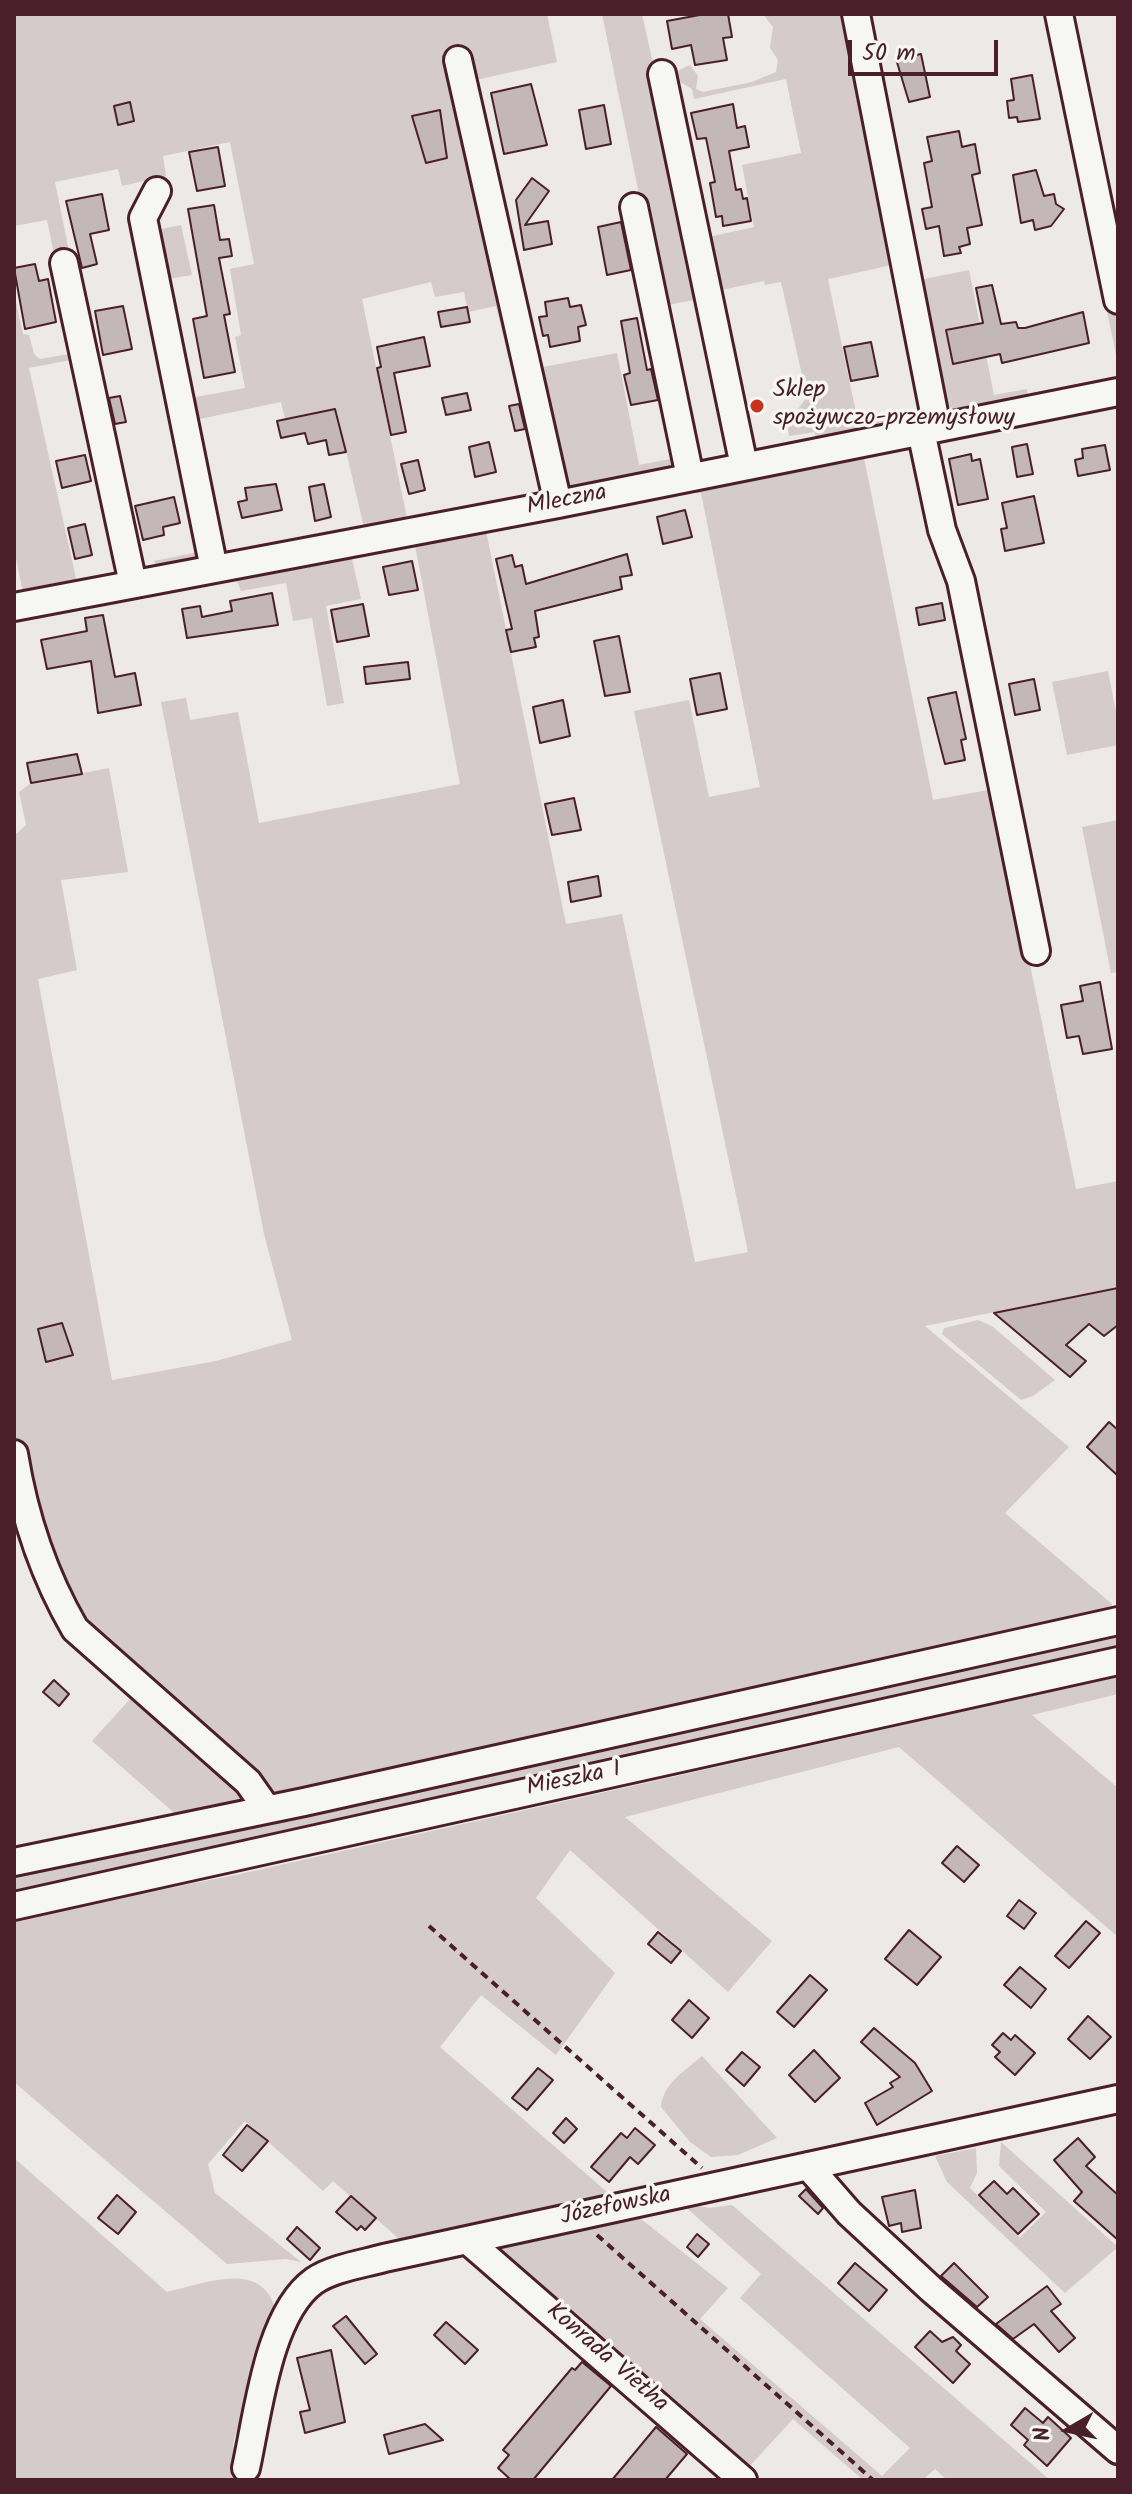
<!DOCTYPE html>
<html>
<head>
<meta charset="utf-8">
<style>
  body { margin:0 }
  #map { position:relative; width:1132px; height:2494px; overflow:hidden; background:#ece9e6; font-family:Kalam,sans-serif }
  canvas { display:block }
  .frame { position:absolute; inset:0; border:16px solid #4a1f2b; pointer-events:none }
  .north { position:absolute; left:1028px; top:2390px; width:80px; height:80px; -webkit-text-stroke:6px #f6f6f2; paint-order:stroke; rotate:261deg; font-size:22px; font-weight:700; line-height:32px; text-align:center; color:#4a1f2b }
  .north::after { content:''; display:block; margin:auto; width:28px; height:36px; background:#4a1f2b; clip-path:polygon(50% 0,100% 100%,50% 72%,0 100%) }
  .scale { position:absolute; left:848px; top:40px; width:150px; height:36px; box-sizing:border-box; border:4px solid #4a1f2b; border-top:0; padding-left:10px; font-size:24px; line-height:28px; white-space:nowrap; color:#4a1f2b; -webkit-text-stroke:6px #f6f6f2; paint-order:stroke }
</style>
</head>
<body>
<div id="map">
<canvas width="1132" height="2494"></canvas>
<div class="frame"></div>
<div class="north">N</div>
<div class="scale">50 m</div>
</div>
<script>
const ctx = document.querySelector('canvas').getContext('2d');
ctx.lineJoin = 'round';
function fill(path, color) { ctx.fillStyle = color; ctx.fill(path, 'evenodd'); }
function strokePath(path, color, width, dash) { ctx.strokeStyle = color; ctx.lineWidth = width; ctx.lineCap = dash ? 'butt' : 'round'; ctx.setLineDash(dash || []); ctx.stroke(path); }
function drawText(font, color, halo, rows, align = 'center') {
  ctx.font = font + ' Kalam,sans-serif'; ctx.lineWidth = 7; ctx.setLineDash([]); ctx.textBaseline = 'middle'; ctx.strokeStyle = halo; ctx.fillStyle = color; for (const [text, x, y, turn = 0] of rows) {
    ctx.save(); ctx.translate(x, y); ctx.rotate((+turn || 0) * Math.PI / 180); ctx.textAlign = isNaN(turn) ? turn : align; if (halo) ctx.strokeText(text, 0, 0); ctx.fillText(text, 0, 0); ctx.restore();
  }
}
const green = new Path2D(`
  M14,14H547L557,62L471,81L527,338L538,347L543,367L617,353L639,465L681,457L677,468L574,488H545L515,354L508,356L496,306L468,312L464,292L435,297L431,282L362,299L408,523L365,532L337,412L286,423L281,402L195,420L191,398L245,388L235,337L241,335L230,269L254,264L230,142L163,156L166,176L122,186L118,169L55,182L70,256L55,259L47,220L14,226Z
  M602,14H642L705,298L662,306Z
  M763,14H846L896,264L828,279L858,422L893,415V425L817,440L814,432L789,436L787,424L807,397L781,282L765,285L764,281L721,290L714,286L704,238L754,227L742,165L801,153L786,79L694,99L692,89L669,75L690,65L698,76L696,89L703,92L752,82L776,72L778,60L770,48L773,27Z
  M1089,187L1118,327V364L1081,188Z
  M181,225L192,275L167,279L156,230Z
  M969,270L994,395L1027,389L1028,399L957,411L944,403L919,280Z
  M14,292L23,334L29,335L34,354L40,359L75,353L76,359L29,368L78,587L24,598L14,548Z
  M892,447L904,450L864,458L933,800L994,789L1076,1189L1118,1181V1287L925,1326L1069,1447L1005,1513L1112,1604L1109,1611L511,1741L272,1796L77,1618L14,1506V836L26,825L19,792L31,783L109,768L128,872L61,880L77,970L38,979L112,1380L216,1361L292,1340L264,1234L161,702L186,698L190,720L238,712L259,823L460,784L415,545L486,531L566,924L622,914L695,1262L748,1252L634,711L689,700L709,797L760,787L701,493H695V488Z
  M198,552L202,561L157,568L154,561Z
  M352,559L361,599L326,606L344,703L327,706L312,618L293,621L286,583L241,591L237,581Z
  M1108,671L1118,722V745L1067,755L1052,682Z
  M1118,820V972L1111,973L1082,827Z
  M978,1320L992,1326L1055,1380L1033,1396L1021,1400L942,1334L944,1328Z
  M71,1633L240,1785L244,1799L241,1803L180,1818L92,1741L131,1698L66,1641Z
  M1118,1635L1117,1648L280,1831L14,1894V1879Z
  M1118,1671V1694L1032,1715L1118,1788V1937L899,1747L625,1817L772,1941L728,1992L570,1850L536,1898L615,1973L556,2055L481,1995L440,2047L622,2205L405,2244L333,2181L323,2191L245,2121L208,2164L215,2193L301,2262L286,2259L227,2264L14,2082V1919L240,1874L895,1727Z
  M702,2056L777,2138L738,2155L711,2157L690,2142L661,2107C663,2083 685,2071 702,2056Z
  M1001,2142L1118,2247L1065,2293L947,2182L935,2156L976,2148L977,2173L970,2188L1020,2237L1046,2212L999,2166Z
  M14,2158L167,2292C208,2283 267,2257 277,2317L247,2419C237,2425 234,2436 233,2447L243,2452L235,2480H14Z
  M681,2203L710,2208L732,2205L1050,2480H947L935,2469L923,2480H863L793,2419L748,2468L493,2253L492,2243L636,2215L728,2288L700,2319L882,2476L910,2448L740,2298L761,2274Z`);
const building = new Path2D(`
  M705,14H728L732,37L723,38L727,60L695,65L691,45L672,49L667,21Z
  M921,54L930,97L909,102L896,59Z
  M1032,75L1040,119L1018,122L1017,117L1009,118L1007,101L1014,100L1011,79Z
  M531,84L547,145L504,154L491,93Z
  M130,102L134,121L118,125L114,106Z
  M733,104L737,128L745,126L749,147L729,151L736,190L741,189L743,199L747,198L751,221L723,226L722,216L716,217L710,183L715,182L706,138L697,139L691,113Z
  M604,105L611,144L586,149L579,110Z
  M440,110L447,158L426,163L412,116Z
  M959,131L962,147L975,144L980,173L972,175L982,225L967,228L970,244L959,247L961,253L944,256L939,226L926,229L922,209L932,207L924,163L932,161L927,137Z
  M218,147L225,186L197,191L189,152Z
  M1036,170L1044,196L1054,194L1056,204L1064,209L1051,226L1035,230L1033,220L1021,223L1013,175Z
  M532,178L549,191L525,225L548,221L552,244L524,250L516,200Z
  M102,194L109,230L90,234L97,264L82,268L66,201Z
  M214,205L220,240L229,239L232,256L219,258L230,314L224,315L235,372L204,378L193,319L207,316L188,209Z
  M621,222L631,270L607,275L598,227Z
  M35,264L39,281L48,279L56,322L25,329L14,268Z
  M992,285L1001,324L1016,322L1018,328H1025L1083,312L1089,343L1002,363L1000,354L953,364L946,330L983,323L976,288Z
  M568,298L570,307L581,305L586,325L578,327L580,341L550,347L548,335L543,336L539,317L547,316L545,302Z
  M123,306L132,349L103,355L95,311Z
  M467,307L470,322L441,327L438,312Z
  M637,318L647,370L651,369L658,400L631,405L624,375L630,373L621,321Z
  M424,337L430,366L394,373L406,432L391,435L377,368L381,367L377,347Z
  M871,342L878,376L851,381L844,347Z
  M467,393L471,410L446,415L442,398Z
  M120,396L126,422L115,424L109,398Z
  M519,404L525,429L515,431L509,406Z
  M335,409L346,452L329,455L326,440L308,444L305,433L281,438L277,421Z
  M489,442L496,472L475,477L469,447Z
  M1027,444L1033,474L1017,477L1012,447Z
  M1105,445L1110,470L1078,476L1075,460L1083,458L1082,449Z
  M971,454L972,461L980,459L988,499L958,505L949,459Z
  M85,455L91,481L62,488L56,461Z
  M418,460L425,490L409,494L401,464Z
  M276,484L282,510L242,518L238,502L247,500L245,488Z
  M324,484L331,517L315,521L309,487Z
  M1034,496L1044,543L1005,551L1001,529L1007,528L1002,503Z
  M174,497L180,523L163,527L164,535L143,540L135,506Z
  M685,510L692,537L663,544L657,517Z
  M85,524L92,555L75,559L68,528Z
  M627,554L632,575L620,577L622,589L535,611L539,637L534,638L536,647L511,652L506,630L512,629L496,559L512,555L515,567L522,565L526,584Z
  M412,561L418,590L389,595L383,567Z
  M272,593L278,625L187,638L182,609L200,606L202,617L232,611L230,601Z
  M942,603L945,620L919,625L916,608Z
  M363,604L369,636L337,642L331,610Z
  M103,615L115,677L135,673L141,705L98,713L91,661L47,669L41,640L87,631L85,618Z
  M619,636L630,692L605,696L594,641Z
  M408,662L410,679L366,684L364,667Z
  M720,673L727,709L697,715L690,679Z
  M1034,679L1040,710L1015,715L1009,684Z
  M956,692L966,739L961,740L965,760L945,764L928,698Z
  M563,700L570,736L540,743L533,707Z
  M77,754L82,774L31,783L27,763Z
  M574,798L581,830L552,835L545,804Z
  M598,876L601,896L571,902L568,882Z
  M1100,982L1112,1049L1083,1054L1079,1036L1067,1038L1061,1005L1083,1001L1080,986Z
  M1118,1288V1325L1104,1336L1089,1324L1066,1345L1086,1361L1070,1377L994,1313Z
  M62,1323L73,1355L46,1362L38,1329Z
  M1109,1422L1118,1430V1476L1087,1447Z
  M54,1680L69,1694L59,1706L43,1692Z
  M957,1846L979,1865L964,1882L942,1863Z
  M1019,1900L1036,1913L1024,1929L1007,1916Z
  M1086,1921L1100,1933L1069,1968L1055,1956Z
  M909,1930L941,1957L917,1985L885,1959Z
  M658,1932L681,1951L671,1963L648,1944Z
  M1020,1967L1046,1989L1031,2008L1004,1985Z
  M810,1975L827,1990L794,2027L777,2012Z
  M689,2000L709,2018L692,2038L672,2020Z
  M1088,2016L1111,2037L1090,2059L1068,2039Z
  M874,2028L915,2063L932,2091L877,2125L865,2103L893,2087L890,2083L900,2077L861,2042Z
  M1003,2033L1011,2040L1015,2035L1035,2053L1015,2075L995,2057L1000,2052L992,2045Z
  M814,2050L840,2078L815,2102L789,2075Z
  M742,2052L760,2067L744,2086L726,2070Z
  M538,2068L553,2080L527,2110L512,2098Z
  M566,2118L577,2129L564,2143L553,2133Z
  M247,2125L268,2141L242,2171L223,2155Z
  M635,2128L655,2145L638,2164L630,2157L609,2182L591,2167L621,2133L627,2138Z
  M1078,2138L1095,2157L1086,2166L1118,2195V2240L1074,2201L1082,2192L1054,2160Z
  M994,2181L1007,2194L1013,2188L1039,2214L1018,2234L979,2195Z
  M806,2189L823,2208L818,2214L799,2196Z
  M915,2190L921,2228L902,2232L901,2223L889,2226L882,2197Z
  M117,2195L136,2212L118,2234L98,2218Z
  M351,2196L376,2218L365,2230L361,2226L357,2230L336,2212Z
  M297,2227L320,2248L310,2260L287,2239Z
  M697,2234L709,2244L698,2257L687,2247Z
  M855,2263L887,2290L869,2311L838,2283Z
  M954,2263L988,2297L977,2307L941,2276Z
  M1047,2286L1061,2304L1051,2311L1075,2338L1059,2352L1034,2324L1013,2339L996,2324Z
  M346,2316L377,2354L365,2364L333,2326Z
  M446,2322L478,2350L465,2364L434,2335Z
  M930,2331L942,2342L953,2337L961,2345L956,2351L970,2364L953,2383L915,2347Z
  M331,2350L345,2422L305,2433L300,2412L310,2410L297,2358Z
  M582,2362L611,2386L533,2480H511L498,2468L509,2455L503,2450L572,2368L575,2370Z
  M1025,2408L1043,2423L1048,2417L1071,2438L1047,2466L1024,2445L1028,2440L1011,2425Z
  M425,2424L443,2440L389,2454L384,2435Z
  M656,2427L687,2454L665,2480H612Z`);
const path = new Path2D(`
  M429,1926L702,2168
  M597,2235L873,2480`);
const minor = new Path2D(`
  M856,14L937,428
  M1059,14L1118,300
  M458,60L558,504
  M662,74L744,466
  M157,191L143,218L214,569
  M634,207L690,477
  M64,263L133,584
  M921,431L942,530L961,581L1036,951
  M14,607L558,504L1118,392
  M14,1454C24,1516 43,1574 75,1629L248,1782L267,1809
  M14,1862L304,1802L1118,1621
  M14,1906L1118,1661
  M808,2166L849,2213L931,2289L1118,2450
  M467,2240L743,2480
  M246,2468C258,2414 268,2314 314,2281C333,2268 363,2264 384,2258L1118,2099`);
const markers = [
  [757,406,8,"#c8321e"]
];
const poiNames = [
  ["Sklep",773,392],
  ["spożywczo-przemysłowy",773,420]
];
const streetNames = [
  ["Mleczna",567,502,-11],
  ["Mieszka I",574,1781,-12],
  ["Józefowska",616,2208,-12],
  ["Konrada Vietha",606,2359,41]
];
fill(green, '#d4cbca');
fill(building, '#c4b7b7');
strokePath(building, '#4a1f2b', 2);
strokePath(minor, '#4a1f2b', 32);
strokePath(path, '#4a1f2b', 4, [8, 6]);
strokePath(minor, '#f6f6f2', 26);
for (const [x, y, r, color] of markers) { const dot = new Path2D(); dot.arc(x, y, r, 0, 2 * Math.PI); ctx.fillStyle = color; ctx.fill(dot); strokePath(dot, '#f6f6f2', 3); }
drawText('24px', '#4a1f2b', '#f6f6f2', poiNames, 'left');
drawText('24px', '#4a1f2b', '#f6f6f2', streetNames);
</script>
</body>
</html>
